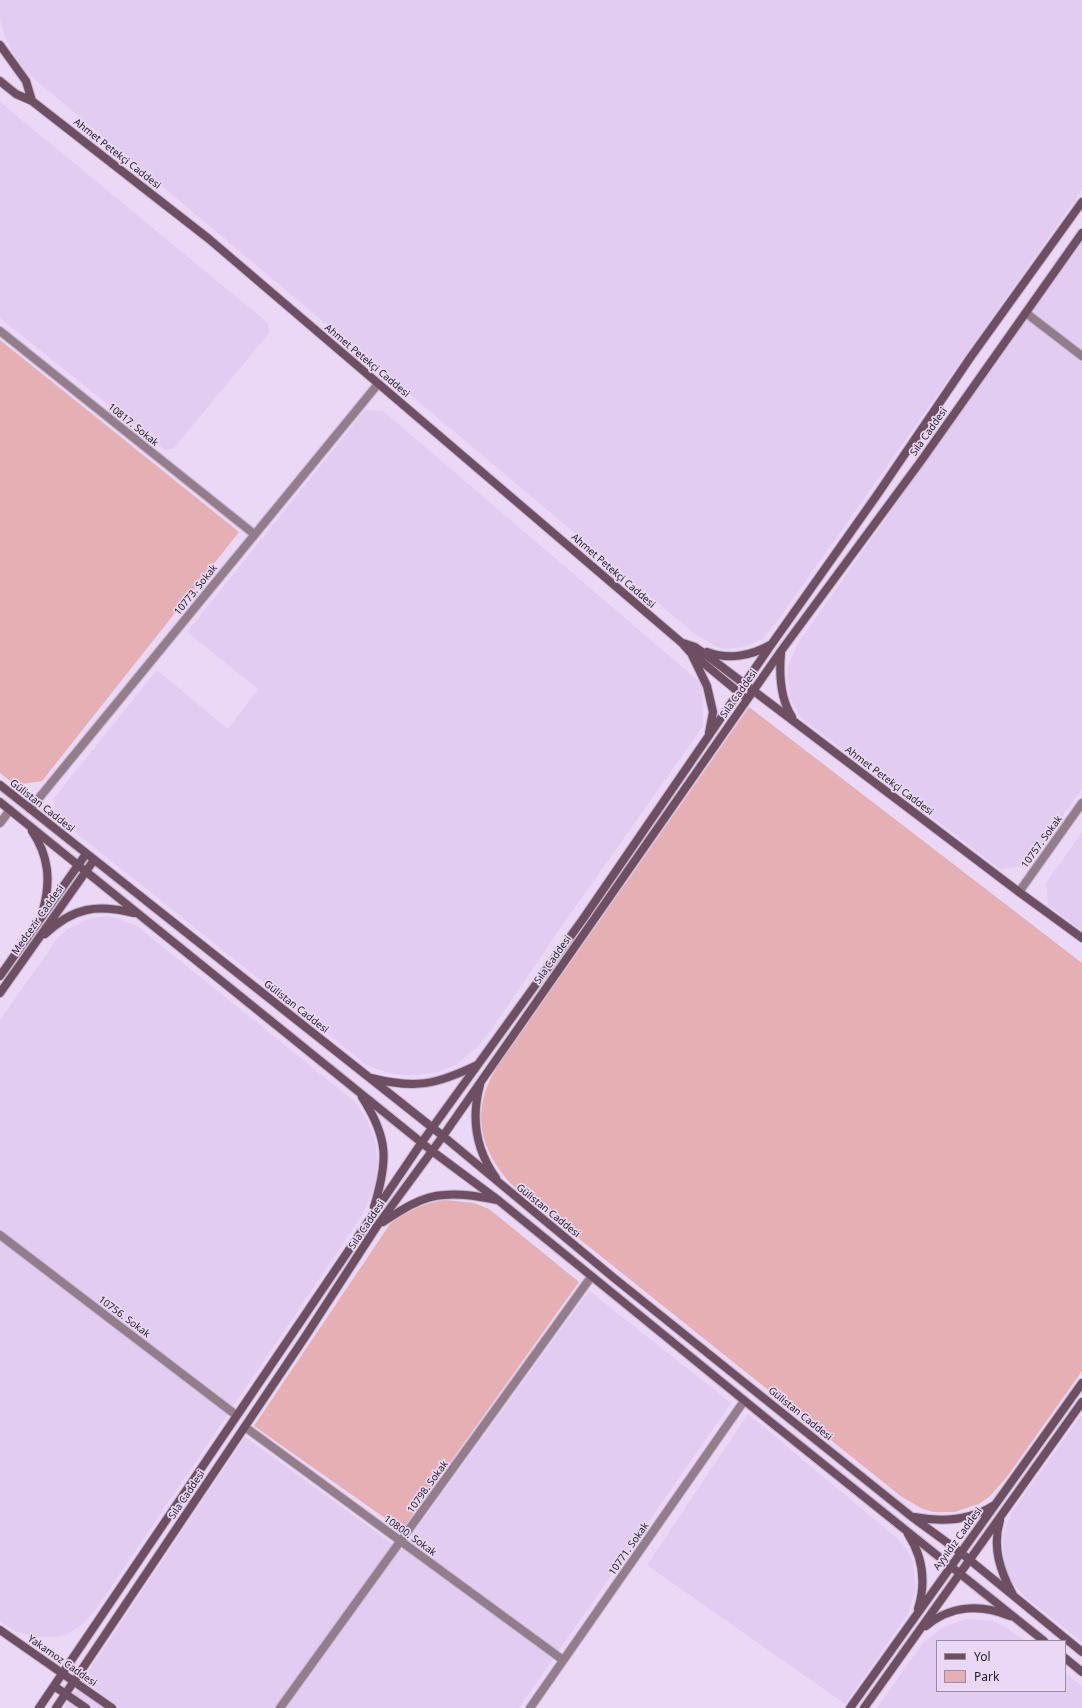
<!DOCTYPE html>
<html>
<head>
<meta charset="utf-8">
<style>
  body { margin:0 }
  #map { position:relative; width:1082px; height:1708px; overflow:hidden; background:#ead8f6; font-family:"Noto Sans",sans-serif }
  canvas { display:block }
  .legend { position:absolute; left:936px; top:1640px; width:130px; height:52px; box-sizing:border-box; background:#ead8f6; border:1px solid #9a8ca2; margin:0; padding:5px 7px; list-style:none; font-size:12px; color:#211b25 }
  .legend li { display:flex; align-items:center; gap:8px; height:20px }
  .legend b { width:20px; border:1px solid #9a8ca2 }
</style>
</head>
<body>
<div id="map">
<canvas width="1082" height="1708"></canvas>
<ul class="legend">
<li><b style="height:5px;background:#6d4f61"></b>Yol</li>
<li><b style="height:11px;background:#e5afb3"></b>Park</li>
</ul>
</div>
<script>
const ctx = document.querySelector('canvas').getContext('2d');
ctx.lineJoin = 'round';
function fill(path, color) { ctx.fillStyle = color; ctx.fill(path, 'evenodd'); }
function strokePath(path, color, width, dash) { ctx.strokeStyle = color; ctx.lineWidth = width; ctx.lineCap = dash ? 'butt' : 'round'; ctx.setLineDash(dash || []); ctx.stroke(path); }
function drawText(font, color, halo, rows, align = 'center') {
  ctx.font = font + ' "Noto Sans",sans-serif'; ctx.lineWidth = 3.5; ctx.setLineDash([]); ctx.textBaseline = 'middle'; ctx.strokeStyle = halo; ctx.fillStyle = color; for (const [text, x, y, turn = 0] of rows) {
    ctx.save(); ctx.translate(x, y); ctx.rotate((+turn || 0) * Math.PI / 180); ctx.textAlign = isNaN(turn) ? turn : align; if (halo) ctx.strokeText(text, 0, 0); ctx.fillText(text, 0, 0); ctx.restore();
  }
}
const built = new Path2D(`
  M0,0H1082V190L776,623L762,639L744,647L726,649L717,647L695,634L25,71L13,53L5,37L0,20Z
  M0,102L268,323L269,333L173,449L165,450L0,318Z
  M1082,241V789L1027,866L1000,869L800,717L790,698L787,676L788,666L798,643Z
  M365,410L383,411L702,684L703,726L559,930L489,1033L478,1046L457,1064L438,1072L418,1075H397L377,1069L367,1065L55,816L54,798L157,670L228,729L258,689L187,632Z
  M1082,832V931L1048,905L1046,883Z
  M106,916L118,918L137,926L355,1102L367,1120L371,1130L375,1141L378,1165L373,1192L361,1217L96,1609L83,1624L66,1635L55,1637H34L15,1631L0,1621V1020L58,938L67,930L86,920Z
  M589,1291L731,1403L519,1708H64L245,1437L401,1550Z
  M748,1414L899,1540L908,1551L913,1562L916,1587L909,1612L845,1704L647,1565Z
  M1082,1414V1642L1024,1596L1015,1586L1009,1578L1005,1566L1003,1540L1005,1528L1012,1512Z
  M966,1619L993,1621L1005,1627L1025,1641H937V1691H1065V1673L1082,1686V1708H877L922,1644L942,1628Z`);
const green = new Path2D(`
  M0,340L239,532L42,781L15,785L0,773Z
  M749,707L1082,963V1371L1006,1478L990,1496L979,1504L955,1512H933L923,1509L902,1497L512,1185C479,1149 471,1112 495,1070Z
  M445,1200L474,1203L489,1209L579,1282L402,1530L254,1426L390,1224C407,1211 424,1203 445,1200Z`);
const street = new Path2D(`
  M1026,313L1082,356
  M0,331L254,534
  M30,809L378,384
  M0,823L10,810
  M1019,892L1082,803
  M0,1235L236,1415
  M245,1427L563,1660
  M280,1708L591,1277
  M530,1708L744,1401`);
const secondary = new Path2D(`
  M0,45L26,81L32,101
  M0,81L16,94L32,101L209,239L682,643L690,652L742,695
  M683,643L695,647L705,654L1019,892L1082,938
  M707,652C728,660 751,656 770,645
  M781,653C779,675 780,698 792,717
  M692,655L707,686L713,712L709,733
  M0,785L443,1136L614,1278L912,1517L960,1552L1082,1652
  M0,802L432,1151L498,1200L772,1423L1044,1641
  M32,831C49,856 51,881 43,910
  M45,934C74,907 97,904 134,913
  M0,976L86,854
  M0,993L94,860
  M371,1078C415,1089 436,1085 477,1065
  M480,1085C471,1118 476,1150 496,1178
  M362,1097C389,1139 388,1161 374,1207
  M383,1222C401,1210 422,1196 444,1195C462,1193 480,1197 497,1200
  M914,1517C941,1522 969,1521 993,1506
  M1000,1520C992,1547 1000,1571 1013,1595
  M908,1534C923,1557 926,1583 918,1609
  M926,1626C951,1605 981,1604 1010,1616
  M0,1630L112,1708
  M1065,1658L1082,1672
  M54,1686L86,1708
  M39,1708L422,1142L583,919L771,645L877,495L970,358L1082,202
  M56,1708L305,1337L377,1226L443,1136L781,651L921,461L1082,233
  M850,1708L1082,1383
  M864,1708L1082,1402`);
const streetNames = [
  ["Ahmet Petekçi Caddesi",117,154,38],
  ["Ahmet Petekçi Caddesi",367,361,40],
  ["10817. Sokak",133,425,39],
  ["Sıla Caddesi",929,432,-55],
  ["Ahmet Petekçi Caddesi",613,571,41],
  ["10773. Sokak",196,590,-51],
  ["Sıla Caddesi",739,694,-55],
  ["Ahmet Petekçi Caddesi",889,781,37],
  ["Gülistan Caddesi",42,806,38],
  ["10757. Sokak",1042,842,-54],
  ["Medcezir Caddesi",38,920,-55],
  ["Sıla Caddesi",553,960,-55],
  ["Gülistan Caddesi",296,1007,38],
  ["Gülistan Caddesi",548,1211,39],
  ["Sıla Caddesi",367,1225,-56],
  ["10756. Sokak",124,1317,37],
  ["Gülistan Caddesi",800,1414,39],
  ["10798. Sokak",428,1487,-54],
  ["Sıla Caddesi",187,1495,-56],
  ["10800. Sokak",410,1536,36],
  ["Ayyıldız Caddesi",958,1539,-54],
  ["10771. Sokak",629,1549,-55],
  ["Yakamoz Caddesi",62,1661,35]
];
fill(built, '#e2ccf1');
fill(green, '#e5afb3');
strokePath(street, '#c6b6d0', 10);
strokePath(secondary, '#c6b6d0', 10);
strokePath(street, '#937d8a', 8);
strokePath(secondary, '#6d4f61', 8);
drawText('10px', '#211b25', '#ead8f6', streetNames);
</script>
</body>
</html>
